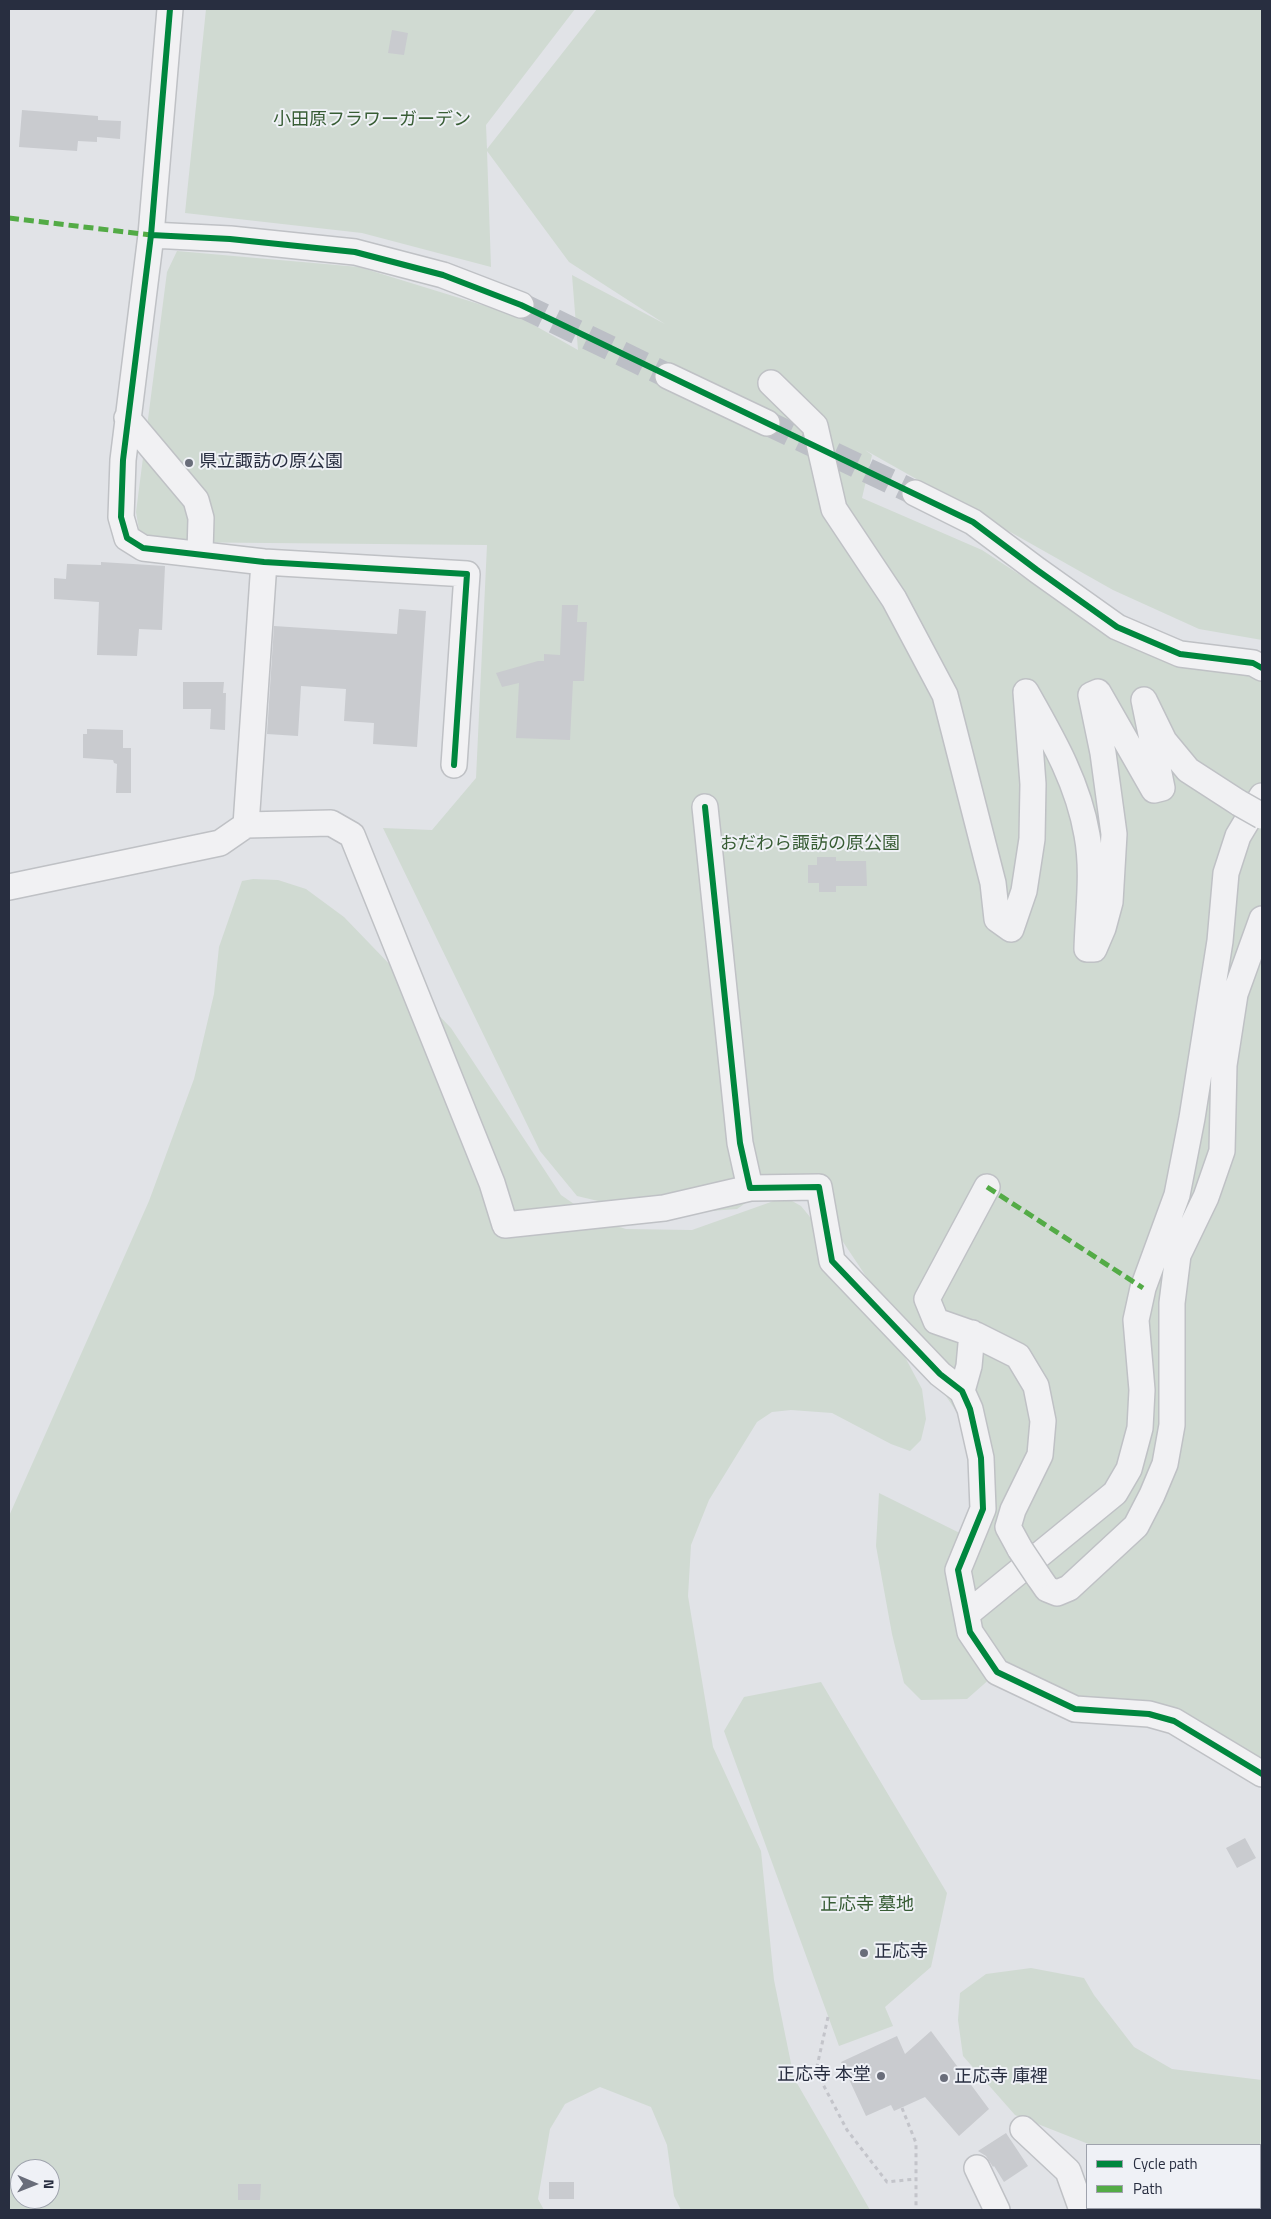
<!DOCTYPE html>
<html>
<head>
<meta charset="utf-8">
<style>
  body { margin:0 }
  #map { position:relative; width:1271px; height:2219px; overflow:hidden; background:#e1e3e7; font-family:"Titillium Web",sans-serif }
  canvas { display:block }
  .frame { position:absolute; inset:0; border:10px solid #282e40; pointer-events:none }
  .legend { position:absolute; left:1086px; top:2144px; width:175px; height:65px; box-sizing:border-box; background:#eff1f6; border:1px solid #9fa3ad; margin:0; padding:6px 9px; list-style:none; font-size:15px; color:#282e40 }
  .legend li { display:flex; align-items:center; gap:10px; height:25px }
  .legend b { width:25px; border:1px solid #9fa3ad }
  .north { position:absolute; left:10px; top:2159px; width:50px; height:50px; box-sizing:border-box; background:#eff1f6; border:1px solid #9fa3ad; border-radius:50%; rotate:91deg; font-size:14px; font-weight:700; line-height:20px; text-align:center; color:#282e40 }
  .north::after { content:''; display:block; margin:auto; width:18px; height:22px; background:#696d7a; clip-path:polygon(50% 0,100% 100%,50% 72%,0 100%) }
</style>
</head>
<body>
<div id="map">
<canvas width="1271" height="2219"></canvas>
<div class="frame"></div>
<ul class="legend">
<li><b style="height:6px;background:#00873e"></b>Cycle path</li>
<li><b style="height:6px;background:#53ab46"></b>Path</li>
</ul>
<div class="north">N</div>
</div>
<script>
const ctx = document.querySelector('canvas').getContext('2d');
ctx.lineJoin = 'round';
function fill(path, color) { ctx.fillStyle = color; ctx.fill(path, 'evenodd'); }
function strokePath(path, color, width, dash) { ctx.strokeStyle = color; ctx.lineWidth = width; ctx.lineCap = dash ? 'butt' : 'round'; ctx.setLineDash(dash || []); ctx.stroke(path); }
function drawText(font, color, halo, rows, align = 'center') {
  ctx.font = font + ' "Titillium Web","Noto Sans JP",sans-serif'; ctx.lineWidth = 4; ctx.setLineDash([]); ctx.textBaseline = 'middle'; ctx.strokeStyle = halo; ctx.fillStyle = color; for (const [text, x, y, turn = 0] of rows) {
    ctx.save(); ctx.translate(x, y); ctx.rotate((+turn || 0) * Math.PI / 180); ctx.textAlign = isNaN(turn) ? turn : align; if (halo) ctx.strokeText(text, 0, 0); ctx.fillText(text, 0, 0); ctx.restore();
  }
}
const green = new Path2D(`
  M206,9H575L486,125L487,149L597,9H1262V640L1199,629L1113,590L865,450L872,455L862,498L982,550L1092,622L1160,660L1252,674L1262,680V1762L1197,1719L1171,1707L1098,1704L1000,1670L967,1699L921,1700L904,1683L892,1634L876,1546L879,1493L980,1543L970,1432L805,1185L766,1189L737,1209L657,1215L577,1196L540,1151L383,828L432,830L476,778L487,545L160,542L139,530L136,512L167,272L177,251L359,267L518,316L578,350L572,275L665,324L569,262L487,151L491,267L362,233L185,213Z
  M253,879L278,880L306,889L344,917L451,1028L561,1195L597,1220L626,1229L692,1230L785,1197L801,1206L824,1234L905,1357L922,1389L926,1419L921,1440L910,1451L891,1444L832,1413L791,1410L772,1412L757,1422L709,1500L691,1545L688,1596L713,1747L761,1851L774,1980L794,2078L870,2210H681L674,2196L667,2145L651,2107L600,2087L565,2104L550,2129L538,2199L544,2210H9V1516L149,1201L194,1079L214,994L219,947L242,881ZM20,2169H50V2199H20Z
  M821,1682L947,1893L931,1967L885,2007L893,2026L839,2046L724,1731L744,1697Z
  M1031,1968L1084,1978L1094,1995L1134,2047L1172,2069L1262,2080V2200H1260V2145H1091L1015,2115L963,2056L958,2020L960,1993L986,1974Z`);
const building = new Path2D(`
  M392,30L408,33L404,55L388,53Z
  M22,110L98,116V120L121,121L120,139L97,137V142L78,141L77,151L19,147Z
  M101,562L165,566L162,630L139,629L137,656L97,655L99,602L54,599V578L66,579L67,564L101,565Z
  M562,605H578L577,622H587L584,681H573L570,740L516,738L519,683L502,687L496,673L538,661H544V654L560,655Z
  M399,609L426,611L417,747L373,744L374,723L344,721L346,689L301,686L298,736L267,734L274,626L397,634Z
  M183,682H224L223,693H226L225,730L210,729L211,709H183Z
  M87,729L123,730V748H131V793H116L117,764L114,763L113,760L83,758V734H87Z
  M817,857H836V861H866L867,886H836V892H819V883H808V865H817Z
  M1245,1838L1256,1858L1237,1868L1226,1848Z
  M931,2031L989,2109L959,2136L925,2097L894,2111L891,2105L866,2116L841,2062L897,2036L905,2054Z
  M1006,2133L1028,2166L1004,2182L994,2166L993,2167L986,2156L978,2151Z
  M549,2182H574V2199H549Z
  M238,2184H261L260,2200H238Z`);
const minorTunnel = new Path2D(`
  M521,305L668,376
  M767,423L915,493`);
const path = new Path2D(`
  M828,2017L816,2071L847,2130L887,2182L915,2179
  M902,2108L916,2143V2210`);
const minor = new Path2D(`
  M170,9L151,235L123,460L121,517L127,538L143,548L264,562L467,574L454,765
  M151,235L230,239L355,252L443,275L521,305
  M668,376L767,423
  M771,383L815,426L834,509L894,599L945,695L993,883L997,919L1011,929L1024,891L1032,839L1033,784L1026,692C1052,738 1078,782 1087,835C1094,872 1088,911 1087,949H1094L1103,928L1110,902L1114,834L1103,753L1091,695L1098,692L1154,790L1162,788L1144,700L1164,741L1188,770L1239,803
  M127,418L196,500L201,518L200,553
  M915,493L973,522L1037,570L1117,627L1180,654L1253,663L1262,668
  M705,807L740,1143L750,1188L819,1187L832,1261L940,1374L962,1391L970,1409L981,1458L983,1509L958,1570L970,1632L997,1672L1075,1709L1149,1714L1174,1721L1262,1774
  M246,825L264,562
  M9,887L220,843L246,825L331,823L352,835L492,1183L505,1225L664,1208L750,1188
  M987,1187L927,1299L936,1321L976,1335L1018,1356L1036,1386L1043,1421L1040,1455L1013,1510L1008,1527L1020,1549
  M962,1391L969,1366L972,1333
  M1038,1576L1047,1589L1057,1593L1069,1588L1136,1526L1152,1495L1165,1464L1172,1425V1303L1178,1255L1206,1197L1222,1151L1224,1065L1235,994L1262,919
  M967,1614L1115,1493L1129,1469L1140,1428L1142,1390L1136,1320L1143,1288L1177,1195L1192,1118L1220,941L1226,873L1238,836L1262,796
  M1023,2129L1068,2171L1082,2210
  M977,2168L997,2210`);
const minorBridge = new Path2D(`
  M1239,803L1262,816
  M1020,1549L1038,1576`);
const quiet = new Path2D(`
  M9,218L151,235
  M987,1187L1143,1288`);
const cycleway = new Path2D(`
  M170,9L151,235L123,460L121,517L127,538L143,548L264,562L467,574L454,765
  M151,235L230,239L355,252L443,275L521,305L973,522L1037,570L1117,627L1180,654L1253,663L1262,668
  M705,807L740,1143L750,1188L819,1187L832,1261L940,1374L962,1391L970,1409L981,1458L983,1509L958,1570L970,1632L997,1672L1075,1709L1149,1714L1174,1721L1262,1774`);
const markers = [
  [189,463,5,"#696d7a"],
  [864,1953,5,"#696d7a"],
  [881,2076,5,"#696d7a"],
  [944,2078,5,"#696d7a"]
];
const parkNames = [
  ["小田原フラワーガーデン",372,121],
  ["おだわら諏訪の原公園",810,845],
  ["正応寺 墓地",867,1906]
];
const poiNames = [
  ["県立諏訪の原公園",199,463],
  ["正応寺",874,1953],
  ["正応寺 本堂",871,2076,"right"],
  ["正応寺 庫裡",954,2078]
];
fill(green, '#d0dad2');
fill(building, '#c9cbcf');
strokePath(minorTunnel, '#bcbfc6', 25, [25, 12]);
strokePath(minor, '#bfc1c5', 28);
strokePath(path, '#c3c4ca', 3, [4, 4]);
strokePath(minor, '#f1f1f3', 25);
strokePath(minorBridge, '#bfc1c5', 28, []);
strokePath(minorBridge, '#f1f1f3', 25);
strokePath(quiet, '#53ab46', 5, [10, 5]);
strokePath(cycleway, '#00873e', 6);
for (const [x, y, r, color] of markers) { const dot = new Path2D(); dot.arc(x, y, r, 0, 2 * Math.PI); ctx.fillStyle = color; ctx.fill(dot); strokePath(dot, '#eff1f6', 2); }
drawText('18px', '#385d35', '#eff1f6', parkNames);
drawText('18px', '#282e40', '#eff1f6', poiNames, 'left');
</script>
</body>
</html>
